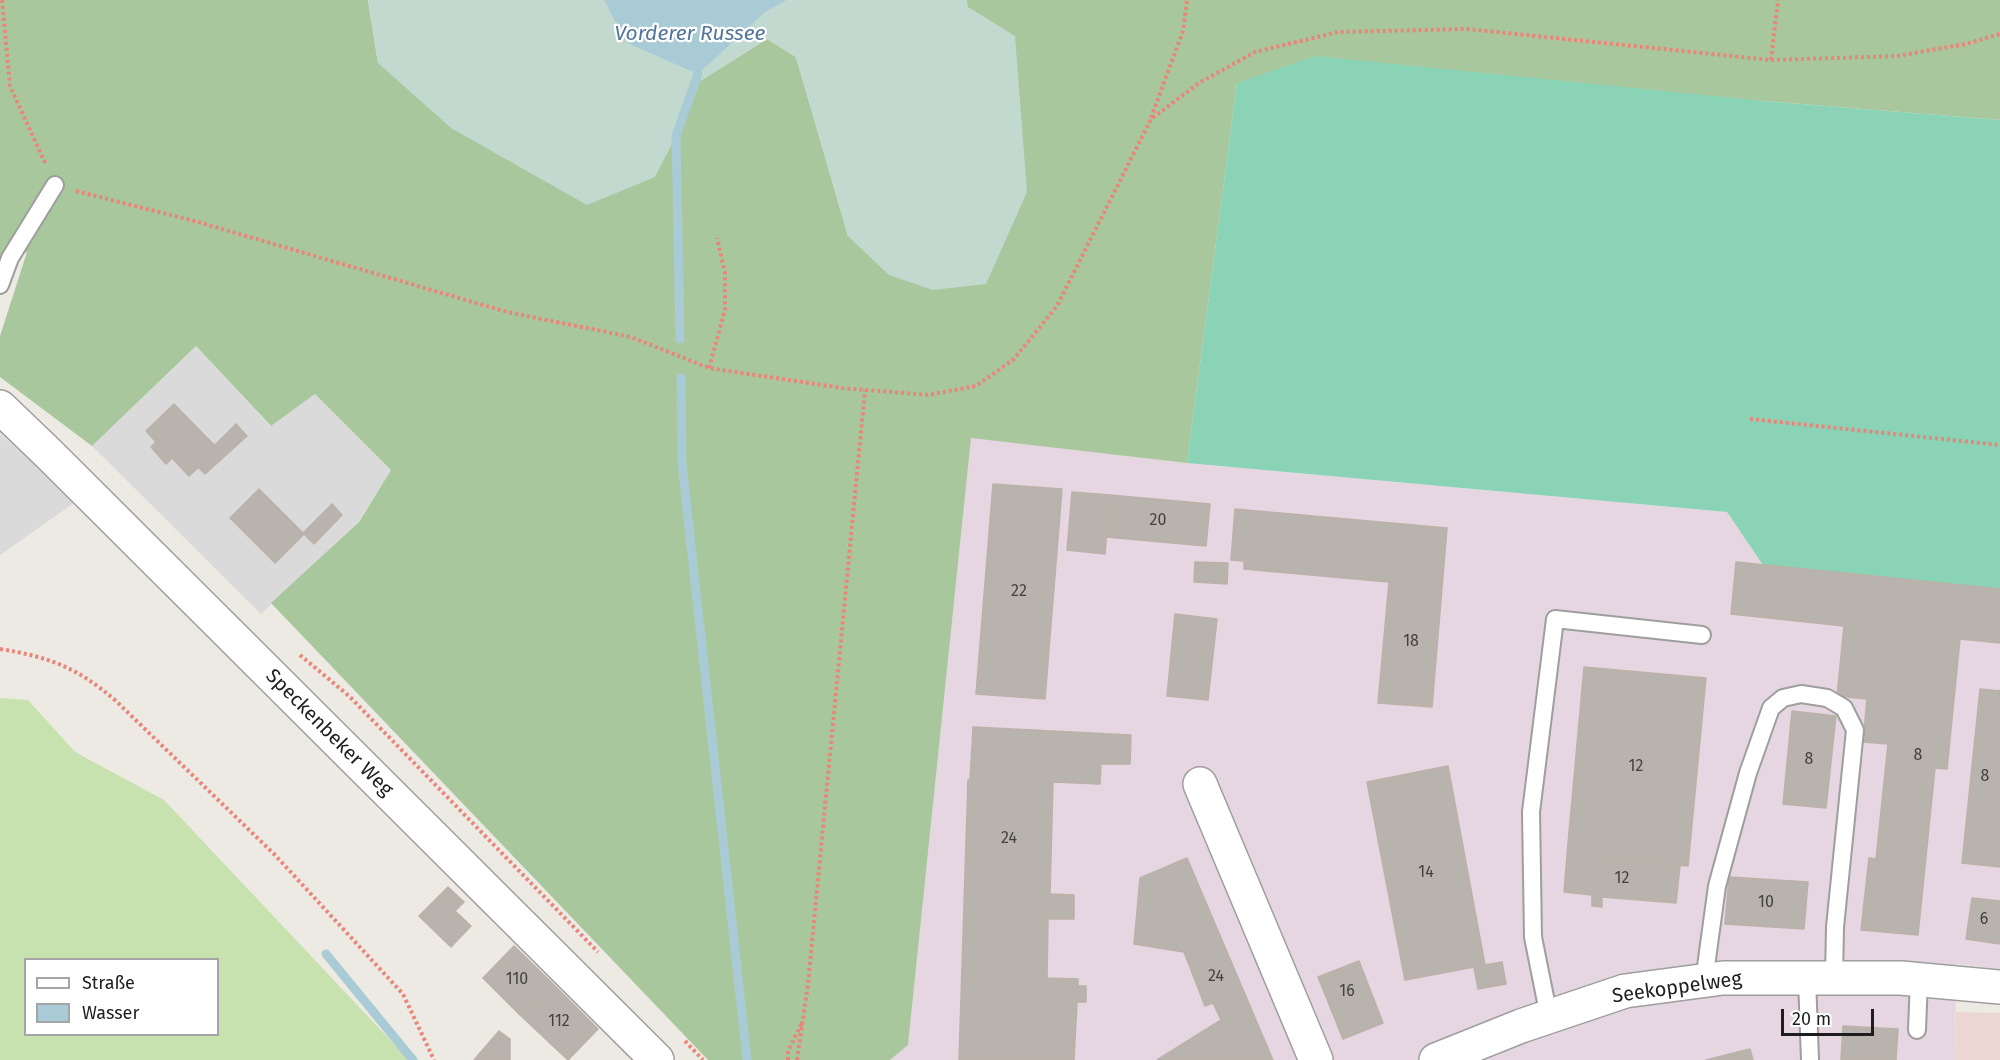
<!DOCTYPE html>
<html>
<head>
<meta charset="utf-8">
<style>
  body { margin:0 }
  #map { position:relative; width:2000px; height:1060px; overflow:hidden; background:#edeae3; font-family:"Fira Sans",sans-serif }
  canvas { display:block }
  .legend { position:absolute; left:24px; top:958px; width:195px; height:78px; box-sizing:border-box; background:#fff; border:2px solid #a5a5a5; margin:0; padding:8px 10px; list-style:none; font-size:18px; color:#1d1d1d }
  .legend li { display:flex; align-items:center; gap:12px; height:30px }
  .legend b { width:30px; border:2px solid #a5a5a5 }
  .scale { position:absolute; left:1781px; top:1009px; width:93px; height:27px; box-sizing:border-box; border:3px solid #1d1d1d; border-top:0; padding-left:8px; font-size:18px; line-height:21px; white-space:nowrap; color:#1d1d1d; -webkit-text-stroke:4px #fff; paint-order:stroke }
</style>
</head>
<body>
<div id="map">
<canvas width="2000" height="1060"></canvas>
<ul class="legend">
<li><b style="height:8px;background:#fff"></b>Straße</li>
<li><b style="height:16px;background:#a9cbd5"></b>Wasser</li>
</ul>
<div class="scale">20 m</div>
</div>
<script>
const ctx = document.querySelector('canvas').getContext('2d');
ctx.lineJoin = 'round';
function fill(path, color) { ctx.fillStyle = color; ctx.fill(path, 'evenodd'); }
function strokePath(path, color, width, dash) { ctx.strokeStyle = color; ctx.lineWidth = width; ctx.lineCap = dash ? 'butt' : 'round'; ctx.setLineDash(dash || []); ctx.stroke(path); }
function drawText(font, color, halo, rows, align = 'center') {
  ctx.font = font + ' "Fira Sans",sans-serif'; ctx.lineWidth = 4.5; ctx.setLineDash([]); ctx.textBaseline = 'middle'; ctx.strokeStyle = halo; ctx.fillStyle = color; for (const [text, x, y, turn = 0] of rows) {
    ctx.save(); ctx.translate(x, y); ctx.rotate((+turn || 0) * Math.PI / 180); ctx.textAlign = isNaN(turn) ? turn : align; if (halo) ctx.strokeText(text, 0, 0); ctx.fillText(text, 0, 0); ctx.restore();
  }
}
const residential = new Path2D(`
  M196,346L270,426L315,394L391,470L359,521L261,614L92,446Z
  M0,434L77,501L0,555Z`);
const commercial = new Path2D(`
  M1956,1012L2000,1013V1060H1955Z`);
const industrial = new Path2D(`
  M971,437L1187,463L1727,512L1763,565L2000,589V969L1956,964L1955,1060H890L908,1045Z`);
const grass = new Path2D(`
  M0,698L28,700L75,752L164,800L409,1060H0ZM26,960H218V1034H26Z`);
const forest = new Path2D(`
  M0,0H368L378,63L689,88L767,39L796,57L848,236L967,7V0H2000V120L1764,101L1237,83L1187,463L971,438L908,1045L890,1060H708L271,603L359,522L391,470L315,394L271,426L196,346L92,446L0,377V336L27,252L0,266Z`);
const wetland = new Path2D(`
  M368,0H604L625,42L764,13L787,0H967L968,7L1015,36L1027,192L986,284L933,290L889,275L848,236L796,57L767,39L694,85L676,136L655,177L587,205L451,128L378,63Z`);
const pitch = new Path2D(`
  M1315,56L1764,101L2000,120V589L1763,565L1727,512L1187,463L1237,83Z`);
const water = new Path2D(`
  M604,0H787L764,13L698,74L625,42Z`);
const stream = new Path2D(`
  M680,339L676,136L698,74
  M681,378L682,463L747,1060
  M326,954L413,1060`);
const building = new Path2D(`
  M174,404L218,449L189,476L172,458L166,464L151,447L156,442L146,431Z
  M236,424L247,436L205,474L199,468L218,449L215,445Z
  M993,484L1062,489L1045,699L976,694Z
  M259,489L304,534L275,563L230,518Z
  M1072,492L1110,495L1105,554L1067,550Z
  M1110,495L1210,504L1206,546L1106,537Z
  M332,504L342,515L314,544L303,533Z
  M1235,509L1447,528L1432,707L1378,703L1389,582L1244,569V561L1231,560Z
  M1195,562L1228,563L1227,584L1194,582Z
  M1736,562L2000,589V643L1960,639L1947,769L1935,768L1918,935L1861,930L1869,858L1876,859L1888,744L1863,742L1867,699L1837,696L1844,626L1731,614Z
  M1175,614L1217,619L1208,700L1167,696Z
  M1584,667L1706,678L1688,866L1567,855Z
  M1980,689L2000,691V690V867L1962,863Z
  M1792,711L1836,716L1826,808L1783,804Z
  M973,727L1131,735L1130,764H1101L1100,784L1053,782L1050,894L1074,895V919H1048L1047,978L1078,979V986H1086V1002H1077L1074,1060H959L968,780H970Z
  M1448,766L1485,965L1405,980L1367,782Z
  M1567,855L1680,866L1676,903L1602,897V907L1592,906V895L1564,892Z
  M1187,858L1273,1060H1157L1221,1020L1213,1003L1205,1006L1184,952L1134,944L1140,878Z
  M1729,877L1808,882L1804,929L1725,924Z
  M448,887L464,902L455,911L471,926L451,947L419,916Z
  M1972,898L2000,901V944L1966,939Z
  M514,946L551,982L519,1014L483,978Z
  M1359,961L1383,1023L1343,1039L1318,977Z
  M1502,962L1506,984L1478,989L1474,967Z
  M551,982L598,1029L568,1060L519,1014Z
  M1843,1026L1898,1029L1896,1060H1841Z
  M499,1031L510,1039V1060H474Z
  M1750,1049L1753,1060H1706Z`);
const path = new Path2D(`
  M2,0L10,86L46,165
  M1771,60L1778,0
  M1151,118L1183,31L1187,0
  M76,191L198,222L507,312L631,337L709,368L842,388L928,395L976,386L1014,359L1057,306L1151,119L1199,83L1255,52L1338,32L1467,29L1771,60L1897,56L1966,44L2000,34
  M709,368L725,310V273L717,238
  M1750,419L2000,445
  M0,649C50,657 78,668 116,701L275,855L403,994L434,1060
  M300,655L349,696L598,952
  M685,1041L703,1060
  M788,1060V1051L802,1023
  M797,1060L808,984L865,390`);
const lane = new Path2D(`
  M0,285L10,258L55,185
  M1807,978L1810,1060
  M1704,981L1717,886L1748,773L1771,708L1783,698L1801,694L1827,698L1844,708L1855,730L1835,927L1834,978
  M1549,1017L1533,937L1531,812L1555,619L1702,635
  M1917,1030L1919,979`);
const street = new Path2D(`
  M0,407L49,454L657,1060
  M1200,784L1316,1060
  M1436,1060L1521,1026L1625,991L1723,978H1901L2000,987`);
const numberNames = [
  ["20",1158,521],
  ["22",1019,592],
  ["18",1411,642],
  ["8",1918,756],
  ["8",1809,760],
  ["12",1636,767],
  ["8",1985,777],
  ["24",1009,839],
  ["14",1426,873],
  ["12",1622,879],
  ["10",1766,903],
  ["6",1984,920],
  ["24",1216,977],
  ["110",517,980],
  ["16",1347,992],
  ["112",559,1022]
];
const streetNames = [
  ["Speckenbeker Weg",329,733,45],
  ["Seekoppelweg",1677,988,-8]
];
const waterNames = [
  ["Vorderer Russee",690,34]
];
fill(residential, '#dadada');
fill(commercial, '#ecd6d4');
fill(industrial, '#e5d6e2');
fill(grass, '#c7e1af');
fill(forest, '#a9c79d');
fill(wetland, '#c2d9cf');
fill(pitch, '#8ad3b7');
fill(water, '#a9cbd5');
strokePath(stream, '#a9cbd5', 9);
fill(building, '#b9b3ad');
strokePath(building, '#bcb1a8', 1.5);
strokePath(lane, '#9e9e9e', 20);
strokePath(street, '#9e9e9e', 36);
strokePath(path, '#e98579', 4, [3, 3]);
strokePath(lane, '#fff', 16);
strokePath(street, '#fff', 33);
drawText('16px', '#444241', null, numberNames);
drawText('20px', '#1d1d1d', '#fff', streetNames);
drawText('italic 21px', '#527599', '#fff', waterNames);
</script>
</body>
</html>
